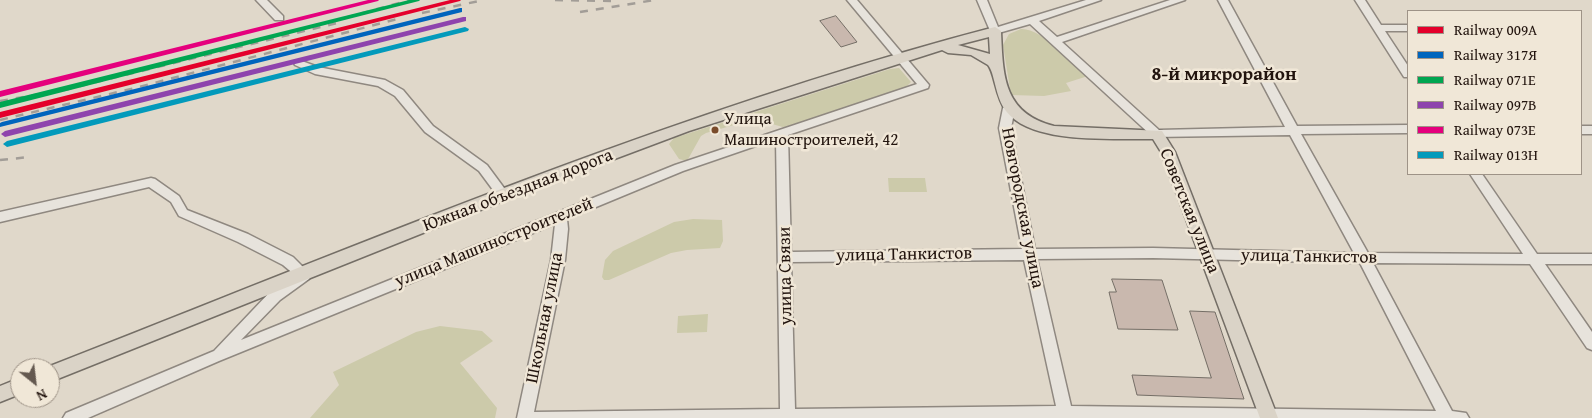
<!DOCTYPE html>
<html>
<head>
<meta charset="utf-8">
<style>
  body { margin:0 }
  #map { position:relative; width:1592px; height:418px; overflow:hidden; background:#e0d8ca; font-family:"Gentium Book Plus",serif }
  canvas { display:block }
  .legend { position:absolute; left:1407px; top:10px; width:175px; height:165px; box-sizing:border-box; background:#f0e7d7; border:1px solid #9e9387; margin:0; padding:6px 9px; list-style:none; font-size:15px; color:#22140e }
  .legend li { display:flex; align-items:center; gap:10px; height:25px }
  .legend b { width:25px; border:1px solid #9e9387 }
  .north { position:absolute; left:10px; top:358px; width:50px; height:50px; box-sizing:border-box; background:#f0e7d7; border:1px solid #9e9387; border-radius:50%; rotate:151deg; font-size:14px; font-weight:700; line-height:20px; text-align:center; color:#22140e }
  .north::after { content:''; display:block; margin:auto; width:18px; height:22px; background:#645950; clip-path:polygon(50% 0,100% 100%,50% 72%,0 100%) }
</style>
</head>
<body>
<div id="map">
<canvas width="1592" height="418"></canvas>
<ul class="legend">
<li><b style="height:6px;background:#e4002b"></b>Railway 009А</li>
<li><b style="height:6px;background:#0065bd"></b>Railway 317Я</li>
<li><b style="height:6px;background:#00a651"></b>Railway 071Е</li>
<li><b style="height:6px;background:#8e44ad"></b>Railway 097В</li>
<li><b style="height:6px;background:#e5007d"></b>Railway 073Е</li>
<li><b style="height:6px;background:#039abb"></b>Railway 013Н</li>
</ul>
<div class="north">N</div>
</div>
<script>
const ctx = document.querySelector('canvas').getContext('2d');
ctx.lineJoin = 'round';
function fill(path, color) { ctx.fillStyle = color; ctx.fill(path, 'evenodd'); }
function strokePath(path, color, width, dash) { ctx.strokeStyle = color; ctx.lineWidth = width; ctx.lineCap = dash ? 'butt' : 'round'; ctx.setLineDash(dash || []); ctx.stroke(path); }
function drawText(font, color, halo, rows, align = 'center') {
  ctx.font = font + ' "Gentium Book Plus",serif'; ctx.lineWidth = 5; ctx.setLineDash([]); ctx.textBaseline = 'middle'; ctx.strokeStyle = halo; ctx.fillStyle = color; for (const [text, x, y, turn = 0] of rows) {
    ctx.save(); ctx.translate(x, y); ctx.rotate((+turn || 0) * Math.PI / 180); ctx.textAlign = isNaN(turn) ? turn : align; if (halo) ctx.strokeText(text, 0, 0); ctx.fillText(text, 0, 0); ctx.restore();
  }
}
const green = new Path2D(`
  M1021,29C1042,28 1072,62 1088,76L1066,83L1071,91L1044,96L1011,95L1003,45L1009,34Z
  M899,68L911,82L905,88L786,128L755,119L706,133L701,136L687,161L679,159L669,144L674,138L890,69Z
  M888,178H925L927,192H889Z
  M693,219L722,220L723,241L720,248L687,250L671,253L609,280H604L602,277L605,260L613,251L674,222Z
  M708,314L707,332L677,333L678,316Z
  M440,326L482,331L493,341L460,363L497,408L495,418H310L339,385L333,372L416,332Z`);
const building = new Path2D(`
  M836,16L857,42L841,47L820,21Z
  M1112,279L1162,280L1178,330L1118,329L1109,292H1116Z
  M1190,311L1215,312L1244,399L1137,395L1132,375L1211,378Z`);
const minor = new Path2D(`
  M256,0H267L283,16V20H275Z
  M847,0H857L929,85L928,88L788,135L791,252L1022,249L999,128L1003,108L1009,104L1015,108L1011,128L1035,249L1153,248L1354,253L1290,135L1153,137L1030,24L995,34L991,33L977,0H987L998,27L1086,0H1101L1039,21L1057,37L1170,0H1185L1062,42L1159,130L1285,127L1218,0H1228L1297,126L1408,125V133L1301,134L1368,253L1523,254L1470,174H1482L1537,254H1592V264H1545L1592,332V350L1587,348L1530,264L1373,263L1452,411L1466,413L1469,418H517L551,260L555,224L219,361L88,418H63L66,413L214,351L270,292L295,275L283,265L238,242L179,216L171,202L149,187L0,222V212L151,178L155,179L179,196L187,210L248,234L293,257L311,275L309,279L280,300L241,340L675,165L917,84ZM776,139L780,409L534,412L565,260L568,229L567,219L683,171ZM1153,258L1360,263L1436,411L1071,406L1037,259ZM1024,260L1056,406L795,409L791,262Z
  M1355,0H1365L1381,25H1408V31H1385L1408,66V77H1404Z
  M299,60L318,67L385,80L403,90L433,126L487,165L507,192L509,195L507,198H499L479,171L425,132L395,96L378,86L315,74L295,65L294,63Z
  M1581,126H1592V134H1581Z`);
const major = new Path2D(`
  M995,27L1001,31C1003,76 1003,113 1054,126L1162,131L1175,152L1278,418H1260L1161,152L1153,139C1113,138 1032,145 1006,111C995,97 995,73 988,65L971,55L948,53L942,50L689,131L508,199L50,382V368H45C358,246 670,112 995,27ZM989,37L990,54L958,45Z
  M20,378V394L0,402V386Z`);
const rail = new Path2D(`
  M555,0L612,1
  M580,12L655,0
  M422,13L484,0
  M330,22L410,0
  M64,90L337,23
  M0,101L69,89
  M0,120L135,88L401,18
  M0,160L30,157`);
const rail1 = new Path2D(`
  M450,0H461L460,1L0,118V112Z`);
const rail2 = new Path2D(`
  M460,8H462V12L0,127V123L2,122Z`);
const rail3 = new Path2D(`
  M409,0H420L419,1L0,108V102Z`);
const rail4 = new Path2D(`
  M463,17H466V21L5,137L1,134L5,131Z`);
const rail5 = new Path2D(`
  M368,0H379L378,1L0,97V91Z`);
const rail6 = new Path2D(`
  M465,27L469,29L468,31L7,147L3,144L7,141Z`);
const markers = [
  [715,130,4.5,"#7a4b2a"]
];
const busNames = [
  ["Улица",724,120],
  ["Машиностроителей, 42",724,141]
];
const streetNames = [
  ["Южная объездная дорога",518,191,-21],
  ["Новгородская улица",1022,208,79],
  ["Советская улица",1189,211,68],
  ["улица Машиностроителей",494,243,-22],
  ["улица Танкистов",904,255,-1],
  ["улица Танкистов",1309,257,1],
  ["улица Связи",786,276,-91],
  ["Школьная улица",545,318,-79]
];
const neighbourhoodNames = [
  ["8-й микрорайон",1224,75]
];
fill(green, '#cccaaa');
fill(building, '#c9b8ae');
strokePath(building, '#746e66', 1);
strokePath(minor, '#8f8880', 3);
strokePath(major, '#746e66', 3);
fill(minor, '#e7e3dc');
fill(major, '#dad3c7');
strokePath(rail, '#a29d97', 2.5, [8, 8]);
fill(rail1, '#e4002b');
fill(rail2, '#0065bd');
fill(rail3, '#00a651');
fill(rail4, '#8e44ad');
fill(rail5, '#e5007d');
fill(rail6, '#039abb');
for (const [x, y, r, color] of markers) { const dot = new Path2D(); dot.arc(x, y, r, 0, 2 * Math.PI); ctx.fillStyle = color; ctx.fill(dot); strokePath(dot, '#f0e7d7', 2); }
drawText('17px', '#22140e', '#f0e7d7', busNames, 'left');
drawText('18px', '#22140e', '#f0e7d7', streetNames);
drawText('bold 19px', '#22140e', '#f0e7d7', neighbourhoodNames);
</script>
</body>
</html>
